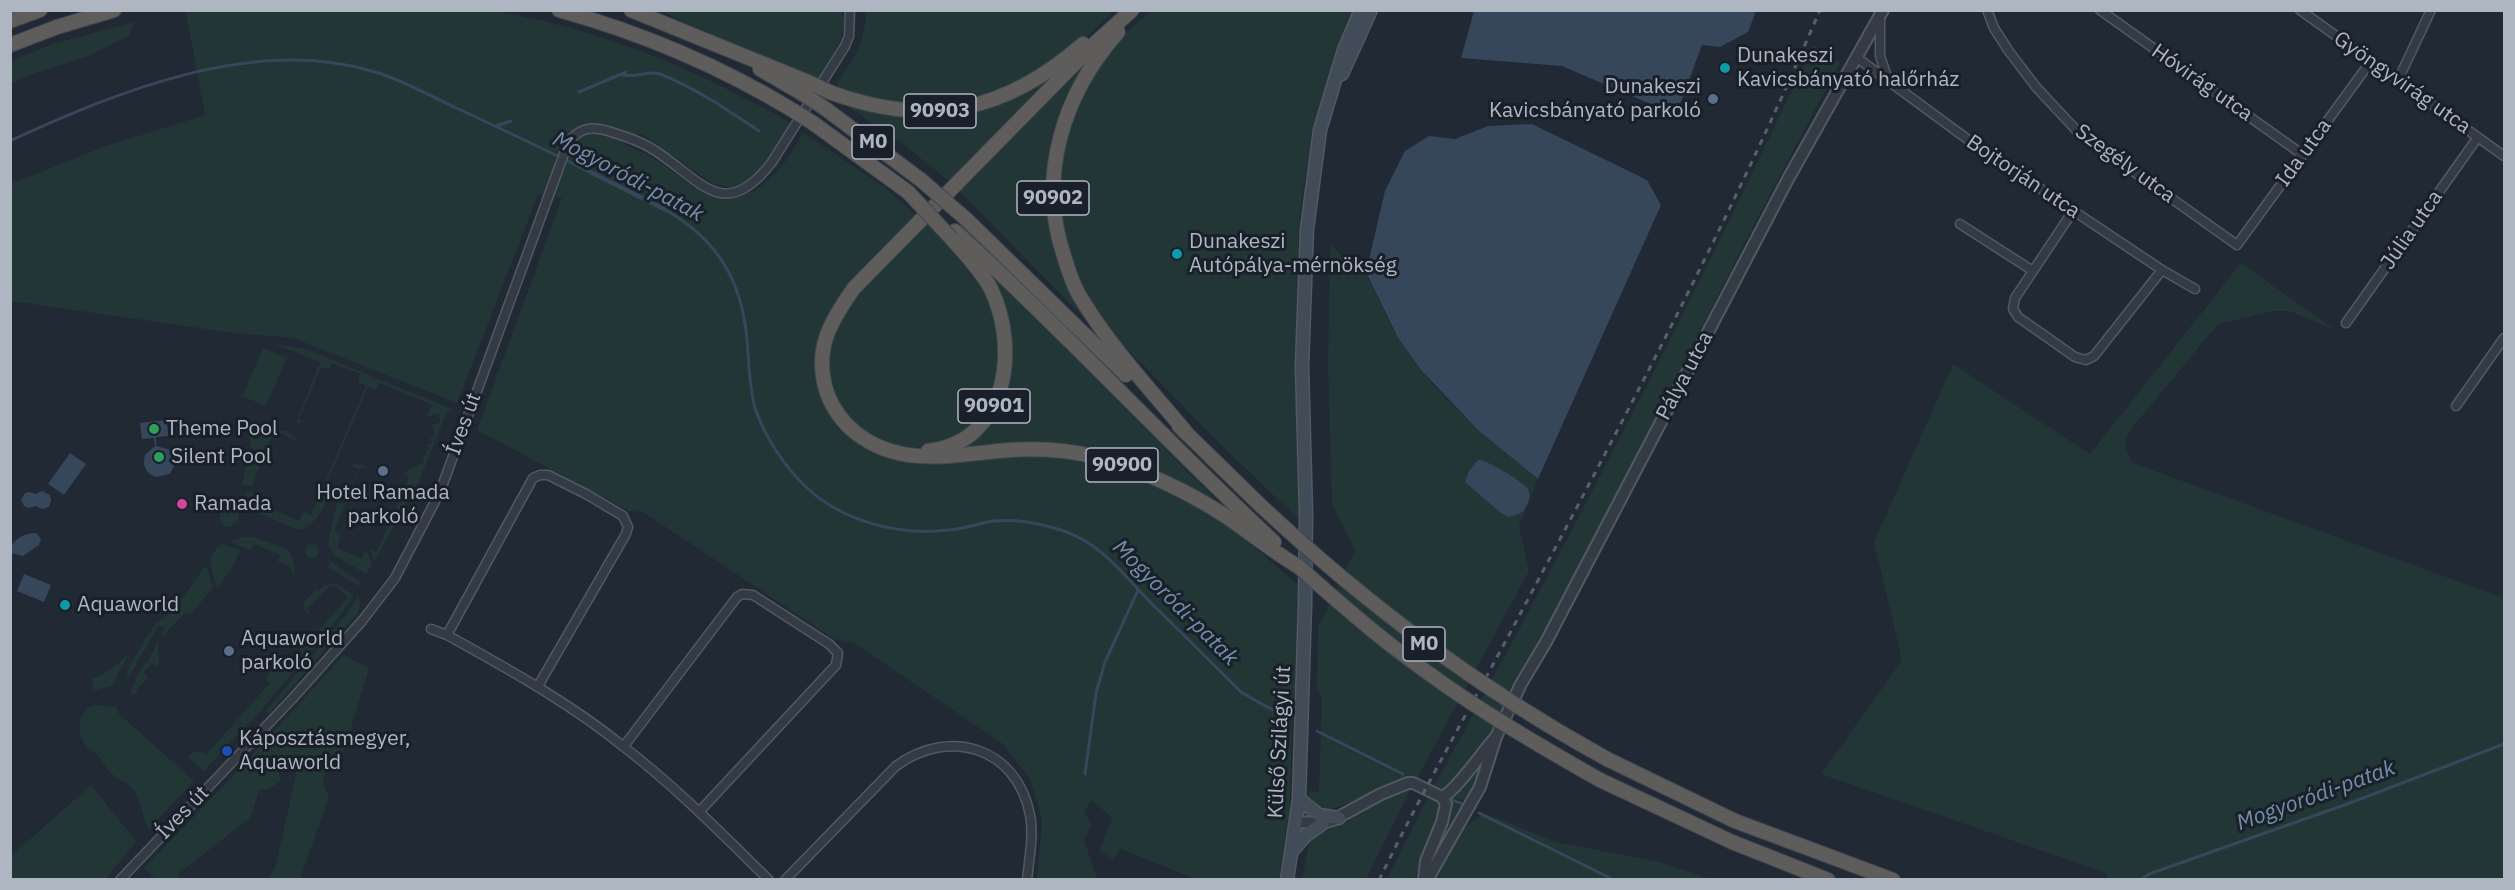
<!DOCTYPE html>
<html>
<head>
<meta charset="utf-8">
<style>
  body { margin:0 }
  #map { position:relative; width:2515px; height:890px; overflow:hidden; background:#202934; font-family:"IBM Plex Sans",sans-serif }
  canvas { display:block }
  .frame { position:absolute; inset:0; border:12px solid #aeb6c2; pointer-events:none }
</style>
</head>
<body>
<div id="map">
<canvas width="2515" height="890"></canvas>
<div class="frame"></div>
</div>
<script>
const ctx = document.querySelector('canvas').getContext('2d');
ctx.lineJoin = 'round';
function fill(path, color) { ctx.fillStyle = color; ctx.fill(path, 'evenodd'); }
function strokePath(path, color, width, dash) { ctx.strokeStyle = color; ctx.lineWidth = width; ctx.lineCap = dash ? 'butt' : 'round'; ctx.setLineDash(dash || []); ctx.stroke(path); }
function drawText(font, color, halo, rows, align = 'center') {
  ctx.font = font + ' "IBM Plex Sans",sans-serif'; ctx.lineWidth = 6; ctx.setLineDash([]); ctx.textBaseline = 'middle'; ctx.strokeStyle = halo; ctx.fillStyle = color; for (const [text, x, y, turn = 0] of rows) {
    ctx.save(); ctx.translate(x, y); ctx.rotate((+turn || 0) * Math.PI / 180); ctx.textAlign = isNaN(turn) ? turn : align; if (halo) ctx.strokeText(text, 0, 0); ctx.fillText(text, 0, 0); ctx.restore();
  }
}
const green = new Path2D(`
  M205,10L494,11C581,26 666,56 744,98C760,106 779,114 792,125L759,175L735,189L712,183L642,134L633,135L624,144C633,149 645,152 653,158C669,168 683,181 699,190C747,217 784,170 803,132L884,187L917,216L827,318L820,333L817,347L820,388L873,451L1066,455L1161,483L1226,522L1300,587L1297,676L1292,717L1290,806L1279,879H1195L1121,849L1113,859L1099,851L1112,818L1092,800L1084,811L1091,825L1084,839L1097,879H1037L1042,820L1030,779L1003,744L854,643L834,639L643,512L629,511L477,430L562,198L538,195L457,403L293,338L227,332L11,301V184L103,147L205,115L186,13Z
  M841,10C853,34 826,61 818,81L659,11Z
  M867,11H1114L1080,44L1033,79L951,106L870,102L835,88C840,75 850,65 857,52C863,40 865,24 867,11Z
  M1150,11H1357L1341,47L1313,127L1299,218L1297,367L1299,519C1249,473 1201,425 1154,376C1130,351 1102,326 1086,296C1048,229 1053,140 1092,74C1107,49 1129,30 1150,11Z
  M134,22L129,36L89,56L29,75L11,83V61L53,44Z
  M1813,45L1840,63L1757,219L1549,626L1516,680L1492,736L1444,791L1433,787C1476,712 1515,636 1556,560C1646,390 1732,219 1813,45Z
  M1082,64L1084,65C1073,85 1061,106 1054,128C1040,174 1045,230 1063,274C1070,291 1081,307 1089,323L958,190Z
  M1053,75L949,181L900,142L849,107C931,125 982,122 1053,75Z
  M927,221C948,243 971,264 985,291C1003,324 1005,372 989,405C983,418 971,426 960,433C918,458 879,451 847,414C830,394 824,361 833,337C849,294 896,255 927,221Z
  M1330,244L1337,250L1342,258H1353C1375,281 1382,312 1398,338C1433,394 1487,438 1538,479L1519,526L1529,571L1400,810L1366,879L1302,880L1310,838L1349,821L1348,803L1325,812L1307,802L1309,791L1319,792L1322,698L1317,689L1318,627L1355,550L1332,505L1328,364Z
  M2241,263L2335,330L2290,311H2274L2218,324L2132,428C2123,442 2124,449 2133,463L2504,598V879H2107L2106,873L1821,774L1902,660L1874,542L1953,364L2090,454Z
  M987,271L1025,307L1214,498L1213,499L1170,477L1121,458L959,450V447C973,431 993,414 1004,395C1024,362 997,305 987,271Z
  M272,343L308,350L452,409L451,412L447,411L419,481L374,562L370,549L377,552L409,477L403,473L424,462L422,457L427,455L425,450L429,449L427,445L432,443L430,438L435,436L432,425L440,422L439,413L427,417L432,405L379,383L376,390L368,387L322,494L328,497C322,512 315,525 299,530L258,513L244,491L257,493L254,501L299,521L303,512L311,515L366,386L358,382L360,374L332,363L329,370L321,367L299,419L305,422L296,423L320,362Z
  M263,348L287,358L266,406L242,396Z
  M275,430L286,431L297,439V442L275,430L264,455L251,448L249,434L256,440L269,431Z
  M253,463L260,465L252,487L242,484L245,469Z
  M354,464L364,465L368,469L361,467L334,531L341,534L337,548L361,558L365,551L367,552L372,565L366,574L334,555L328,544L337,502L344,504L359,469L352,466Z
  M232,501L239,508L238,520L230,527L224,526L219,519L223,502Z
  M242,537H254L289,550L294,562V575L289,566L278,562L280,555L254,544L251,550L230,542Z
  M305 551a7 7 0 1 1 14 0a7 7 0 1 1-14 0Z
  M222,544L240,550L233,567L217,588L209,559L217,548Z
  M330,561L361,582L359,586L328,567Z
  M206,565L213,588L189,616L186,612L158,641L159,664L157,667L152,663L143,673L148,677L137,689V693L131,696V689L144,663H147L165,629V628L159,625L124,685L130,665L155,624L172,612Z
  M337,584L353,595L342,613L263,708L204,771L187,757L194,752L201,751L206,755L270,683L265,678L273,669L279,673L348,598L337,586H330L307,609L310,614L305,612L303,603L316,589L318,591L325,585Z
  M358,596L360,601L358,613L269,713L266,711L347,614Z
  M128,654L112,686L94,690L91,679C106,674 116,666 128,654Z
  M344,655L369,668L344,751L328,761L323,783L329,797L300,879H268L276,866L297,769L289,760H285L278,771L281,781L269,789L259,790L251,817L178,874L180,879H156L144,868L230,779Z
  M94,705L116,707L119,714L194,781L149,829C142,817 142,803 134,791C128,782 119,780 112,774C106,769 103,761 98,756C95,752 90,750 87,747C75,733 78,711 94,705Z
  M1491,746L1478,779L1464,801L1450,797L1462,787Z
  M91,785L136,841L106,879H11V856Z
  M1430,793L1438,798L1442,807L1424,851L1415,879L1386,880Z
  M1448,801L1461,806L1430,864Z
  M1484,813L1556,842L1659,862L1710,879L1435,880L1462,829Z`);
const water = new Path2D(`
  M1474,11V10L1756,11L1748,32L1720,47L1702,45L1676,115L1562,66L1461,58Z
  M1532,124L1647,180L1661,205L1538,479L1478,430L1421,370L1398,338L1366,272L1385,191L1405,151L1429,136L1455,139L1488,126Z
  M575,162L667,208L665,212L574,166Z
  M167,420L168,436L156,437V446L171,450L175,464L170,474L156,477C146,474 142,466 145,455L155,446L154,438L142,439L140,423Z
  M70,453L86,464L64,495L48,484Z
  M1478,460C1486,459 1523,482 1528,489C1532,497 1527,505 1523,512L1509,517L1501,513L1465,482L1469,471Z
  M42,491L50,495L51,500L49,507L42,509L36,506L29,508L24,506L21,500L25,493L29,492L36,494Z
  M36,533L41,539L39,545L23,556L11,553V546C17,538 25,533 36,533Z
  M24,574L51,585L44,602L17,591Z`);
const stream = new Path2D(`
  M623,75C636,78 649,70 660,74C694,87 729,111 759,131
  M579,92L626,72
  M496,126L511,121
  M10,141C118,91 256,35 375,72C402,80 429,95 454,107C496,126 537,146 578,166
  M664,209C717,239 742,280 747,340C749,363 749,386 755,408C765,437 784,466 806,487C843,522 900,536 949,530C964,529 979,523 994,521C1015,519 1040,523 1061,530C1100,542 1123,574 1151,603C1181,632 1211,662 1241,692L1265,706L1292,717
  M1317,731L1403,774
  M1085,774L1096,693L1105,662L1138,590
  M1449,799L1463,804
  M1479,813L1614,880
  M2140,880L2149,874L2350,803L2504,744`);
const minor = new Path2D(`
  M1987,10L1994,28L2008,50L2036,87L2078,132L2237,245L2371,61
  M2100,10L2303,155
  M2300,10L2504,156
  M1880,18V56L1889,82
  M1856,57L1978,147L2162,270L2195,289
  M2398,80L2431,10
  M2073,211L2015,298L2013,309L2018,317L2075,357L2086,360L2094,356L2162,270
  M1960,224L2033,271
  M2346,323L2478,137
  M2456,406L2504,338
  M431,629L447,635C508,669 570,703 624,747C676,787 722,834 769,880
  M447,635L533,478L540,475H548L586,494L623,516L628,527L626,534L538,686
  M624,746L737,597L742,594L753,595L829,644L838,653L836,665L699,812
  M120,880L293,698L362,621L395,578L440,492L568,143C579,128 590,126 608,131C624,136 640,141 654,150C700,179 724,225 772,162L845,46L849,36L850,10
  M785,880L896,766C949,727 1017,747 1030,815C1034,836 1029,859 1027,880`);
const tertiary = new Path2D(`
  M1442,797C1455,792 1483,751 1495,738
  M1296,822L1323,823L1333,820L1381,794L1408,783H1413L1442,797L1446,804L1442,822L1426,861L1424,879
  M1427,880L1480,787L1496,737L1521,684L1546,642L1788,179L1883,10`);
const secondary = new Path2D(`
  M1342,74L1371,10
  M1299,799L1319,815L1339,818
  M1292,851L1306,835L1323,823
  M1287,880L1299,799L1305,605L1306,514L1302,366L1307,229L1320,130L1344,50L1361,10`);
const trunk = new Path2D(`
  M559,10C642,33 720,66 794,111
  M631,10L808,82
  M1132,10L1092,46L854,288C830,322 813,350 827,393C833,409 842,422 856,433C902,469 956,454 1010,450C1041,448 1070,450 1100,458C1144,471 1185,490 1224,515C1249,532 1272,551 1299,567
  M10,21L40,10
  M1118,32C1063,94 1037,176 1064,256C1068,269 1072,283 1079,295C1109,345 1148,387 1185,431
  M10,45L57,27L114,10
  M760,69L803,94
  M832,93C930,128 1005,112 1083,44
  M823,107L921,180
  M813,123L908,192
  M966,219L1126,375
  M955,231C1065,331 1165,441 1274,542
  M1179,426L1259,504
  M928,451C1007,442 1020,350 991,289C981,270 965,254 951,238
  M1607,759L1735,821L1893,880
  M1600,780L1732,842L1828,880`);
const rail = new Path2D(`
  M1379,880C1420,796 1466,715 1510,633C1619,428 1729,224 1820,10`);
const trunkBridge = new Path2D(`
  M808,82L832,93
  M803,94L823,107
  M794,111L813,123
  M921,180L966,219
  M908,192L951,238
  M1259,504C1367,605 1478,688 1607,759
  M1299,567C1332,596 1365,626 1400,652C1463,701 1531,741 1600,780`);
const markers = [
  [1725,68,6,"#0f9aa8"],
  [1713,99,6,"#5c6f8a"],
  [1177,254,6,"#0f9aa8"],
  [154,429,6,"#2e9e5b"],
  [159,457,6,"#2e9e5b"],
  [383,471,6,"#5c6f8a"],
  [182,504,6,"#d1479c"],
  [65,605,6,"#0f9aa8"],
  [229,651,6,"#5c6f8a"],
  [227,751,6,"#1a4fb4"]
];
const shields = [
  [940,111,72],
  [873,142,42],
  [1053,198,72],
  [994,406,72],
  [1122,465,72],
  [1424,644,42]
];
const shieldNames = [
  ["90903",940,111],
  ["M0",873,142],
  ["90902",1053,198],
  ["90901",994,406],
  ["90900",1122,465],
  ["M0",1424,644]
];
const poiNames = [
  ["Dunakeszi",1737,56],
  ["Kavicsbányató halőrház",1737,80],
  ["Dunakeszi",1701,87,"right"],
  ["Kavicsbányató parkoló",1701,111,"right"],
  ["Dunakeszi",1189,242],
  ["Autópálya-mérnökség",1189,266],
  ["Theme Pool",166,429],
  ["Silent Pool",171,457],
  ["Hotel Ramada",383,493,"center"],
  ["parkoló",383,517,"center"],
  ["Ramada",194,504],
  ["Aquaworld",77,605],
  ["Aquaworld",241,639],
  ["parkoló",241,663],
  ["Káposztásmegyer,",239,739],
  ["Aquaworld",239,763]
];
const streetNames = [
  ["Hóvirág utca",2202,83,35],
  ["Gyöngyvirág utca",2402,83,35],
  ["Ida utca",2304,153,-54],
  ["Szegély utca",2125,164,36],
  ["Bojtorján utca",2023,177,34],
  ["Júlia utca",2412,230,-55],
  ["Pálya utca",1685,376,-62],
  ["Íves út",464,424,-70],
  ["Külső Szilágyi út",1280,742,-87],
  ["Íves út",183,813,-46]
];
const waterNames = [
  ["Mogyoródi-patak",628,177,28],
  ["Mogyoródi-patak",1175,603,45],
  ["Mogyoródi-patak",2316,796,-20]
];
fill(green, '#233636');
fill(water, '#36475c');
strokePath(stream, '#36475c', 3);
strokePath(minor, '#515963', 11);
strokePath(tertiary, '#515963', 14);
strokePath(secondary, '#515963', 15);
strokePath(trunk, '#3e464f', 16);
strokePath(minor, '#343b45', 8);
strokePath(tertiary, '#343b45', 10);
strokePath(secondary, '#424b58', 12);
strokePath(trunk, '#5e5d5b', 14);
strokePath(rail, '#565f6c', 3, [6, 6]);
strokePath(trunkBridge, '#3e464f', 16, []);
strokePath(trunkBridge, '#5e5d5b', 14);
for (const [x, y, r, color] of markers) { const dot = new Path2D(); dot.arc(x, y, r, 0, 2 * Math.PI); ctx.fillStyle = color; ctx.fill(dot); strokePath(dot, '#192029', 2); }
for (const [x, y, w] of shields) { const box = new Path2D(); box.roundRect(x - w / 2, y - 17, w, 34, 4.5); ctx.fillStyle = '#192029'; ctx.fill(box); strokePath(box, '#aeb6c2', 1.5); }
drawText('bold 20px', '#aeb6c2', null, shieldNames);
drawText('21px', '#aeb6c2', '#192029', poiNames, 'left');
drawText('21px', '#aeb6c2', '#192029', streetNames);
drawText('italic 22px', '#778ea9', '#192029', waterNames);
</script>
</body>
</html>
